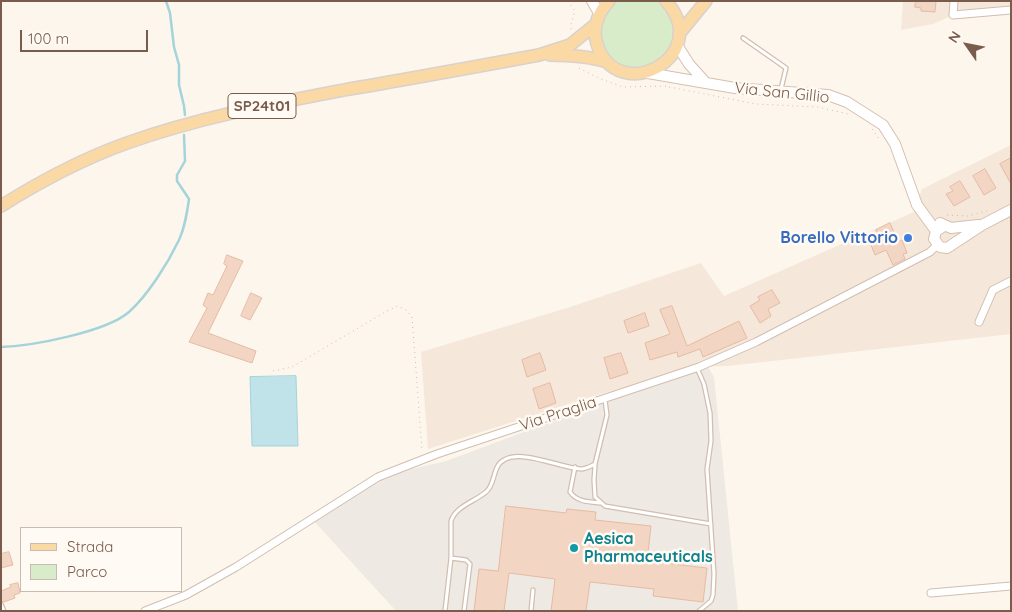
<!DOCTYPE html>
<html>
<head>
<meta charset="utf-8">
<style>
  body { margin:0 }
  #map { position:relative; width:1012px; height:612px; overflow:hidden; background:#fdf6ec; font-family:Quicksand,sans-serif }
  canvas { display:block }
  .frame { position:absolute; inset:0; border:2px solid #7a5c4d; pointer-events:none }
  .legend { position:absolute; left:20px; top:527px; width:162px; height:65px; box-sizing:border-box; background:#fffaf3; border:1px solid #cabbb1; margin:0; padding:6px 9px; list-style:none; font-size:15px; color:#7a5c4d }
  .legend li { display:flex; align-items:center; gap:10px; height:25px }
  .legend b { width:25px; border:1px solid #cabbb1 }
  .north { position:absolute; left:942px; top:20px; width:50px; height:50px; -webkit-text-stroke:4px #fffaf3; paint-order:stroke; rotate:303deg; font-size:14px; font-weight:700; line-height:20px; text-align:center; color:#7a5c4d }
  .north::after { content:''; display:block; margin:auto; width:18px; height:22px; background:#7a5c4d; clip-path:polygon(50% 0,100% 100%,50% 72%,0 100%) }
  .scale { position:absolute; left:20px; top:30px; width:128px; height:22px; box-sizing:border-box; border:2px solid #7a5c4d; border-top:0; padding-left:6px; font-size:15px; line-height:18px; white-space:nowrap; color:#7a5c4d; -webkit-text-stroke:4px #fffaf3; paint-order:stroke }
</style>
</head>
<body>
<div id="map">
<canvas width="1012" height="612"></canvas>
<div class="frame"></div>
<ul class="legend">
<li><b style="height:6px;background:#fbd9a5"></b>Strada</li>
<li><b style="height:14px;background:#d8ecc9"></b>Parco</li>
</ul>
<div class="north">N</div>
<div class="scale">100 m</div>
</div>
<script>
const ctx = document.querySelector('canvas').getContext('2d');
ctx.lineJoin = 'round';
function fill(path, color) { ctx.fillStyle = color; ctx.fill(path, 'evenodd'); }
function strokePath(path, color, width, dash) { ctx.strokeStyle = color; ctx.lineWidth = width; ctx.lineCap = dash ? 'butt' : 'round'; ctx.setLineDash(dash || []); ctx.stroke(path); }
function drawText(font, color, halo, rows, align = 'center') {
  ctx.font = font + ' Quicksand,sans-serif'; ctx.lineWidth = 5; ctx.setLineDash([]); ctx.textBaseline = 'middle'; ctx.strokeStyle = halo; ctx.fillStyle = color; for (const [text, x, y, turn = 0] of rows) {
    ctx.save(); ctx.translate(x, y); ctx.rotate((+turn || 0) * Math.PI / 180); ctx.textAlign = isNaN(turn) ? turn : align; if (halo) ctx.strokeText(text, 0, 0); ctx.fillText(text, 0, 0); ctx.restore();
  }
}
const residential = new Path2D(`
  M903,1H1011V10L953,15L933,24L901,30Z
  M1011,145V334L728,366L699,367L597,395L428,449L421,352L567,308L701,263L724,296L914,212L922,189Z`);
const industrial = new Path2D(`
  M699,367H708L714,377L738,611H396L312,519L378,477L446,461Z`);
const green = new Path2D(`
  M613,1H659C669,8 675,20 674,31C670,78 602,81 600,36C600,32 599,25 600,20C602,14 609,7 613,1Z`);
const water = new Path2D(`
  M296,376L298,446H252L250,377Z`);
const stream = new Path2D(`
  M166,1L170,13L174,47L179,65V85L184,106L185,115
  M1,347C32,346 106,332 129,312C148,295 168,263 179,240C185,227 187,213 189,199L177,181V175L185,161L184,135`);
const building = new Path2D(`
  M916,1H936L935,12L921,11V8L915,7Z
  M1011,158V184L1000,164Z
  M985,169L996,188L984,195L973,176Z
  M960,181L970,197L954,206L946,194L953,191L950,187Z
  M890,223L898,242L902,240L907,253L903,254L905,259L893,265L886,250L875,255L871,245L881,241L876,230Z
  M227,255L243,261L208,333L256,351L252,363L189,342L207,308L203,305L208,293L213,295L227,266L224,264Z
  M772,290L780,303L768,309L771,316L760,323L750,306L760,300L758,297Z
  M251,293L262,298L250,320L241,316Z
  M672,306L687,346L739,321L747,338L703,357L700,349L678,357L677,352L650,360L645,343L670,334L660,310Z
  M645,313L649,326L628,333L624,321Z
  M540,353L546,370L527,377L522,360Z
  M621,353L628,373L610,379L604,358Z
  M550,383L556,403L539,409L533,389Z
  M506,506L566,513L567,509L596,512L595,520L651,526L647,561L707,568L703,602L653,596L654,589L590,582L586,611H551L555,579L509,573L504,611H474L479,569L498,571Z
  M9,552L13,565L1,568V554Z
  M18,583L20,593L14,595L15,598L4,602L1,601V591L11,587L10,585Z`);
const path = new Path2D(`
  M568,1L575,11L571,24V32
  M579,68L598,78L623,87L666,86
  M669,87L756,104L818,107L848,114
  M872,129L880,140
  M947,215L968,216L990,210
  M273,371L292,367L387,311L398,306L406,310L412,317L422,450`);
const lane = new Path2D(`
  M743,38L786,68L781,89
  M697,368L704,384L710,413L711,441L707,469L714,574L713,595L711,601L699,611
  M595,465L594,480L595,497L605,506L711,524
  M575,467L570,492C577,502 589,502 601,503
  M451,558L466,560L470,564L464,611
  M1,604L4,611
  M445,611L451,558V521C456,506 474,502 486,492C496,484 492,466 504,460C522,449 561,468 581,469C586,469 591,466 595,464L607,415L605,400
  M531,611L533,590`);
const street = new Path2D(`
  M954,1L953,15L1011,10
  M979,322L993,290L1011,281
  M931,593L1011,586
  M145,611L186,595L236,567L378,477L437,454L699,367L756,342L930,252L937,245`);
const secondary = new Path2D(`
  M592,1L599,13
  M677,45L689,64L706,83
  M648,73L735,88L828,95L847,102L883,125L895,144L917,205L936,231
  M940,223L951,228L978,225
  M944,226L936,231L934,239L940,247L947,248L982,225L1011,210`);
const primary = new Path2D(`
  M609,1C598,13 592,28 597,44C617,108 715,56 666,1
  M679,34L706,1
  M550,55C570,55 588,56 607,62
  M1,206C41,181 82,159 127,143C197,118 271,104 344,90C409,79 474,67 539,55L570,45L596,24`);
const markers = [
  [908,238,5,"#3f7fe0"],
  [574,548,5,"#0f9aa8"]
];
const shields = [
  [262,106,68]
];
const shieldNames = [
  ["SP24t01",262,106]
];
const streetNames = [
  ["Via San Gillio",782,93,6],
  ["Via Praglia",558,414,-18]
];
const shopNames = [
  ["Borello Vittorio",898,238]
];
const cultureNames = [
  ["Aesica",584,539],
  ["Pharmaceuticals",584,557]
];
fill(residential, '#f5e8da');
fill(industrial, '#efe9e4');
fill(green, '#d8ecc9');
fill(water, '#bfe3e8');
strokePath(water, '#a5d3da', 1);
strokePath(stream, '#a5d3da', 2.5);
fill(building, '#f3d5c3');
strokePath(building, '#e6bba3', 1);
strokePath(lane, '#d1beb0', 5.5);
strokePath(street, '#d1beb0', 9);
strokePath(secondary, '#d6c0b0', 12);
strokePath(primary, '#dad1cd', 14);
strokePath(path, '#d9b8a5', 1, [1, 4]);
strokePath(lane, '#fff', 3);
strokePath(street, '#fff', 7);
strokePath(secondary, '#fff', 10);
strokePath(primary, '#fbd9a5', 11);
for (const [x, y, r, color] of markers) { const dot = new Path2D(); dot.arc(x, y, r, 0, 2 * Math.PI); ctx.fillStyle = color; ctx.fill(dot); strokePath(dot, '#fffaf3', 2); }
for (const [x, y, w] of shields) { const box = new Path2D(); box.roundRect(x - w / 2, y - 12.5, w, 25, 4); ctx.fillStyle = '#fffaf3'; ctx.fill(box); strokePath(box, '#7a5c4d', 1); }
drawText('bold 15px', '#7a5c4d', null, shieldNames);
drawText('16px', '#7a5c4d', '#fffaf3', streetNames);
drawText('bold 16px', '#366cbe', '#fffaf3', shopNames, 'right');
drawText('bold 16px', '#0d838f', '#fffaf3', cultureNames, 'left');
</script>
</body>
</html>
